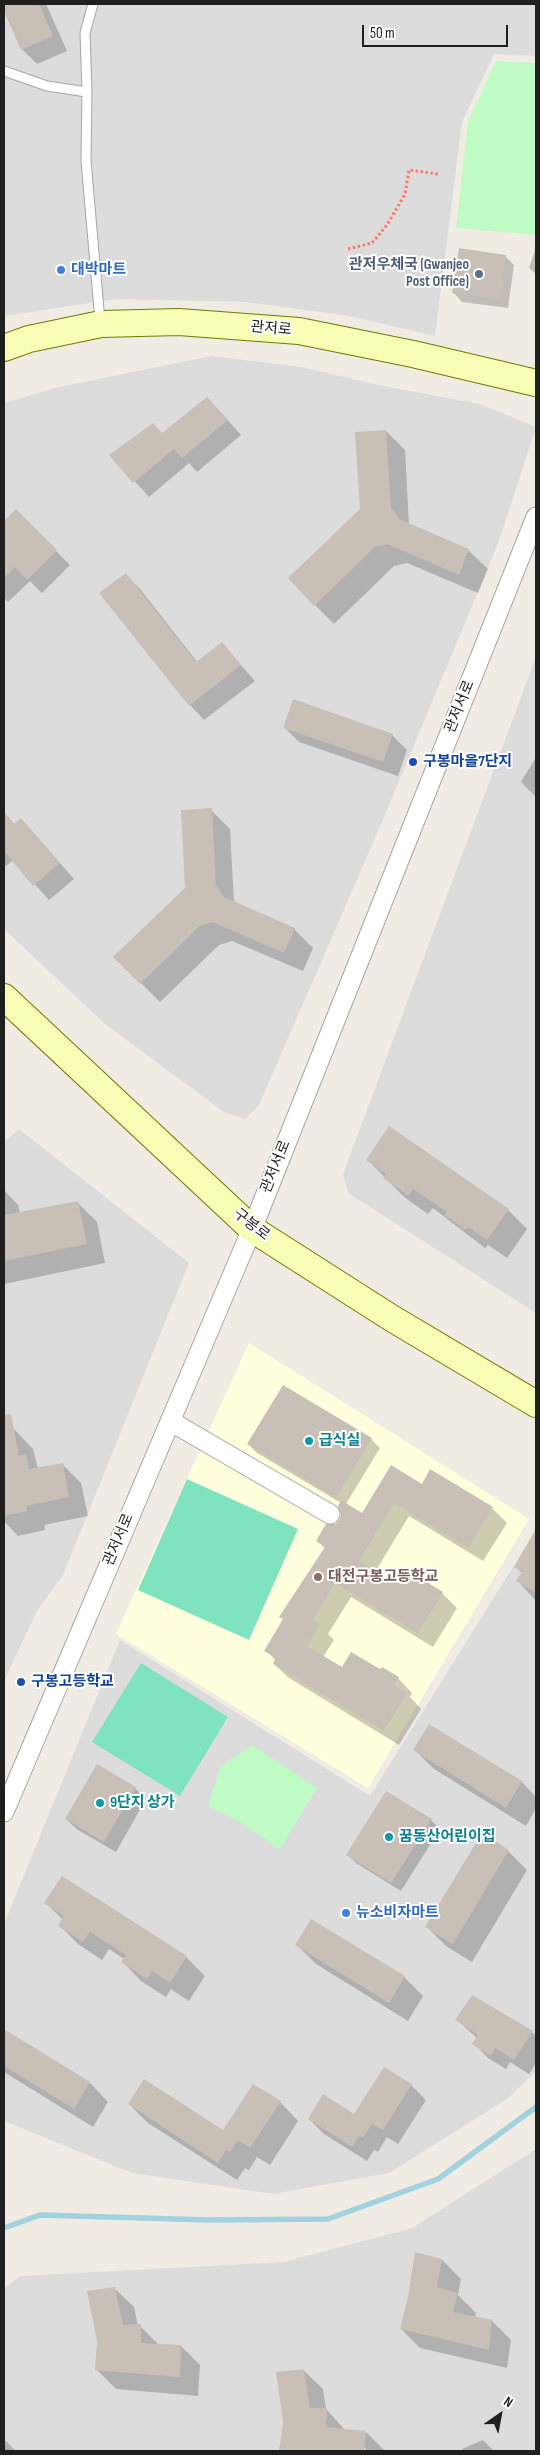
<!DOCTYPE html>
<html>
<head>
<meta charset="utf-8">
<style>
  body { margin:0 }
  #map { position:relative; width:540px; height:2455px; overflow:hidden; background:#f0ece4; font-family:"Sofia Sans Condensed",sans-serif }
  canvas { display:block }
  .frame { position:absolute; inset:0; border:5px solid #1f1f1f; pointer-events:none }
  .north { position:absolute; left:475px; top:2390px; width:50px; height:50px; -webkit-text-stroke:4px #fff; paint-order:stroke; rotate:33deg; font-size:14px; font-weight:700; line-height:20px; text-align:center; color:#1f1f1f }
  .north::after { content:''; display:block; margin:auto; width:18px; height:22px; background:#1f1f1f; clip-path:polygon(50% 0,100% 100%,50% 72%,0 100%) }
  .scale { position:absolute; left:362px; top:25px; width:146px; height:22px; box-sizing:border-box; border:2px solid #1f1f1f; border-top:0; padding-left:6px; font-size:15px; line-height:18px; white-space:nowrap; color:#1f1f1f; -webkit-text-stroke:4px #fff; paint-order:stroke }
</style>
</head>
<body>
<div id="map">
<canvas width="540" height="2455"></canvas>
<div class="frame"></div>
<div class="north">N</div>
<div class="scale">50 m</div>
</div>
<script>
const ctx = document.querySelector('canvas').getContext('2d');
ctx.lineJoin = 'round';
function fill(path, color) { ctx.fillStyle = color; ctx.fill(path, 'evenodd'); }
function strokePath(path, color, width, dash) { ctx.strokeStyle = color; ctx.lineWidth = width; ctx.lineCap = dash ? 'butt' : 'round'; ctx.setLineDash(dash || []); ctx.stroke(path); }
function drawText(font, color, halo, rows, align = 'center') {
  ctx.font = font + ' "Sofia Sans Condensed","Noto Sans KR",sans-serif'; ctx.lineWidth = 4; ctx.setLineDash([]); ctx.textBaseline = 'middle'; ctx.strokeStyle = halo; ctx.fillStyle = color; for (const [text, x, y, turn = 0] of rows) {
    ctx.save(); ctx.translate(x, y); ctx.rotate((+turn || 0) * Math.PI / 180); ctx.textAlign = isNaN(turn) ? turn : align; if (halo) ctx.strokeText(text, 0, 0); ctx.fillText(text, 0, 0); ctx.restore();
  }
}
const residential = new Path2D(`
  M4,4H536V56L494,54L462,122L435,336L349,316L247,302L117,299L4,316Z
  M211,356L302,367L378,385L480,404L536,427L499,541L382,822L259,1105L245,1119L224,1112L105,1024L4,929V403L55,388Z
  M536,657V1313L348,1193L343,1174Z
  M19,1129L189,1263L63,1575L37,1611L4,1681V1142Z
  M536,1530V2071L507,2099L389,2173L273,2194L132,2173L4,2121V1924L120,1640L370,1796Z
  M536,2149V2451H4V2289L20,2276L284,2262L412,2228Z`);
const education = new Path2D(`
  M249,1343L529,1519L368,1788L116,1634Z`);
const park = new Path2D(`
  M496,61L536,63V235L456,228L468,122Z
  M252,1745L317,1788L280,1849L243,1824L208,1806L221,1766Z`);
const pitch = new Path2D(`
  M187,1479L298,1529L249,1640L138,1590Z
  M141,1663L228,1717L180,1796L92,1742Z`);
const shadow = new Path2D(`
  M4,4H46L67,51L37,64L22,49Z
  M536,247V274L529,268Z
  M505,256L514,265L508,308L462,302L454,293Z
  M221,413L241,435L197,472L189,463L149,497L111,455Z
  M386,431L405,450L409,525L468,550L488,569L478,593L407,563L394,566L334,624L315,605L361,510Z
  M16,511L70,565L42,593L30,581L8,602L4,598V522Z
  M125,574L140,589L198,663L222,644L255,681L204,720L190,705Z
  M284,727L392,735L407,750L398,776L299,742Z
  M535,759L536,760V797L521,782Z
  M211,810L230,829L234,903L294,929L313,948L303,971L232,941L219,945L160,1002L115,957L186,888Z
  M4,812L15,825L21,819L74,879L49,900L13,860L6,866L4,863Z
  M368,1160L508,1210L527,1229L507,1258L488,1245L485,1248L433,1208L428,1214L404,1197Z
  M4,1190L18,1205L20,1213L77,1202L97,1222L105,1263L4,1284Z
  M14,1429L33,1449L38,1469L62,1464L81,1483L88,1516L44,1525L45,1530L18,1536L4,1521V1431Z
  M371,1439L380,1448L346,1504L362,1515L422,1485L492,1508L507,1523L483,1561L409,1516L375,1572L393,1583L442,1593L457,1608L433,1647L351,1597L328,1634L334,1640L323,1657L342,1669L380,1671L398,1678L412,1693L410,1697L421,1709L399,1745L289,1678L274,1664L276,1661L266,1650L325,1549L318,1541L341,1520L342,1513L341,1503L257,1453L248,1444Z
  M530,1542L536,1546V1601L518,1581L522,1573L515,1566Z
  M430,1726L522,1782L536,1797V1808L526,1826L434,1769L415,1750Z
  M135,1788L146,1799L116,1852L78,1830L66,1819Z
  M431,1820L440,1829L401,1891L356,1863L348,1855Z
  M508,1851L527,1870L472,1962L446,1946L427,1927Z
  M62,1877L186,1957L205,1976L189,2001L171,1989L166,1997L141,1981L123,1962L124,1959L109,1949L102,1960L78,1944L60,1926L63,1920L46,1903Z
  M297,1945L404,1977L423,1996L408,2021L316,1964Z
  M457,2020L532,2032L536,2036V2063L529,2074L510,2062L506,2069L488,2058L474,2043L477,2038Z
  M4,2030L90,2083L108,2102L93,2127L4,2072Z
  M411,2085L426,2100L398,2144L387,2137L378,2152L374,2150L367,2161L324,2134L309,2119L355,2116Z
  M280,2102L298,2121L270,2165L257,2157L249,2170L245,2168L237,2180L148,2123L129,2104L223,2132Z
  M442,2260L461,2279L458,2295L476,2313L475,2318L492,2321L511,2340L507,2368L420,2348L401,2329Z
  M114,2288L134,2307L138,2326H140L159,2345L181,2346L200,2365L198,2396L116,2389L97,2370Z
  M303,2370L323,2389L326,2409L346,2431L366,2432L385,2451H365L366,2448H363V2451H281Z
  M483,2440L494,2451H463L462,2449Z
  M6,2441L16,2451H4V2442Z`);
const stream = new Path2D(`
  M4,2228L40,2215L210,2220L328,2219L438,2179L536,2107`);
const building = new Path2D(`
  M4,4H39L53,36L21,50L4,11Z
  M459,248L506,255L500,300L452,293Z
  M207,397L228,420L182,458L174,449L133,483L109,455L153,423L162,433Z
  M386,430L391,507L399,519L469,549L459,575L387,544L375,547L314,606L288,578L360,509L355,432Z
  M16,509L57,550L27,580L15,567L4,578V521Z
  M126,573L196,662L222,642L241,665L189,706L99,593Z
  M293,699L393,734L383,762L283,728Z
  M212,808L216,885L224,897L295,928L284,953L212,922L200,926L140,984L113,957L185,888L181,810Z
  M4,812L14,824L21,818L60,863L33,886L4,851Z
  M389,1126L509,1209L487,1240L468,1227L466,1230L444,1215L447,1212L413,1189L409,1196L383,1178L386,1174L366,1160Z
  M78,1201L87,1244L4,1261V1215Z
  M283,1385L372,1438L336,1498L247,1444Z
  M11,1414L19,1456L26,1454L29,1469L63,1463L69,1497L26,1506L27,1511L4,1516V1415Z
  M391,1465L422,1484L430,1469L493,1507L468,1548L394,1503L359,1561L393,1582L402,1567L443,1592L418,1633L335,1583L313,1620L320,1624L307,1646L342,1667L351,1652L380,1669L382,1667L399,1677L394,1685L407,1693L384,1731L273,1664L276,1658L264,1651L283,1619L279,1617L325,1547L316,1541L326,1524H335L340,1519L341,1514L338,1506L341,1500L362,1513Z
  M536,1529V1593L516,1581L522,1572L514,1567Z
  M429,1724L522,1781L506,1808L413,1750Z
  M97,1764L136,1787L104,1842L65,1819Z
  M386,1791L432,1819L391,1883L346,1855Z
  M482,1833L509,1850L453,1944L425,1927Z
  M62,1876L187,1956L170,1983L152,1971L147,1979L121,1962L126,1955L90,1932L83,1942L58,1926L64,1916L44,1903Z
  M311,1919L405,1976L389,2003L295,1945Z
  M472,1995L533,2031L514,2060L495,2048L491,2056L472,2044L478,2035L455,2020Z
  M4,2029L90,2082L74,2109L4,2066Z
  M384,2067L412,2084L383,2130L372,2124L363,2138L359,2136L352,2147L308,2119L323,2094L354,2114Z
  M144,2079L223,2130L253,2084L281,2101L250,2148L238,2140L230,2152L226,2150L218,2163L128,2104Z
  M415,2252L442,2259L437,2287L458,2293L453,2312L492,2320L489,2350L400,2329L408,2297Z
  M115,2287L123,2325L141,2324V2343L181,2345L180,2377L95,2370L97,2341L87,2291Z
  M304,2369L310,2408H327L326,2427L366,2431L364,2451H279L283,2422L276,2372Z`);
const path = new Path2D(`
  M348,249L372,243L387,225L405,194L409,170L438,174`);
const lane = new Path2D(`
  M93,4L85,33L87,92L86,161L100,321
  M4,71L47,86L87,92`);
const street = new Path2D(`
  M170,1421L330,1514
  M4,1812L252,1229L536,517`);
const secondary = new Path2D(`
  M4,348L29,339L101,324L179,322L299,331L413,354L536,383
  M4,997L252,1229L393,1319L536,1404`);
const markers = [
  [61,270,5,"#3f7fe0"],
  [479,274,5,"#5c6f8a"],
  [413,762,5,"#1a4fb4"],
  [309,1441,5,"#0f9aa8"],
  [318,1577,5,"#8d6e63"],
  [21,1682,5,"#1a4fb4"],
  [100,1803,5,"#0f9aa8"],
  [389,1837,5,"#0f9aa8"],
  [346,1913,5,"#3f7fe0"]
];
const serviceNames = [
  ["관저우체국 (Gwanjeo",469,265],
  ["Post Office)",469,282]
];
const shopNames = [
  ["대박마트",71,270],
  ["뉴소비자마트",356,1913]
];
const streetNames = [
  ["관저로",271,329,5],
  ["관저서로",460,707,-68],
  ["관저서로",276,1167,-68],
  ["구봉로",251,1225,38],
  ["관저서로",119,1540,-67]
];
const transitNames = [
  ["구봉마을7단지",423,762],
  ["구봉고등학교",31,1682]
];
const cultureNames = [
  ["급식실",319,1441],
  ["9단지 상가",110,1803],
  ["꿈동산어린이집",399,1837]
];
const educationNames = [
  ["대전구봉고등학교",328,1577]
];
fill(residential, '#dddcdc');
fill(education, '#ffffde');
fill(park, '#bffcc5');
fill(pitch, '#7ee3be');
fill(shadow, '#0003');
strokePath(stream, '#a2d1e0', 5.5);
fill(building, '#c8bfb7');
strokePath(lane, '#a6a6a6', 11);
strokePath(street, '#a6a6a6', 21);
strokePath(secondary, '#6c7b00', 28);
strokePath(path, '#ff7866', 3, [2.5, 2.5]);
strokePath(lane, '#fff', 9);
strokePath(street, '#fff', 19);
strokePath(secondary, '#f8fdb6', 26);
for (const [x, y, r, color] of markers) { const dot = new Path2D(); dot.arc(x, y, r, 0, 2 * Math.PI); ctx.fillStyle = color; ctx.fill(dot); strokePath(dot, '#fff', 2); }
drawText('bold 15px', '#4e5e75', '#fff', serviceNames, 'right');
drawText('bold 15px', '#366cbe', '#fff', shopNames, 'left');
drawText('15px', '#1f1f1f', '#fff', streetNames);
drawText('bold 15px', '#164399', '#fff', transitNames, 'left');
drawText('bold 15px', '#0d838f', '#fff', cultureNames, 'left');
drawText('bold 15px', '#785e54', '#fff', educationNames, 'left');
</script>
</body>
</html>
